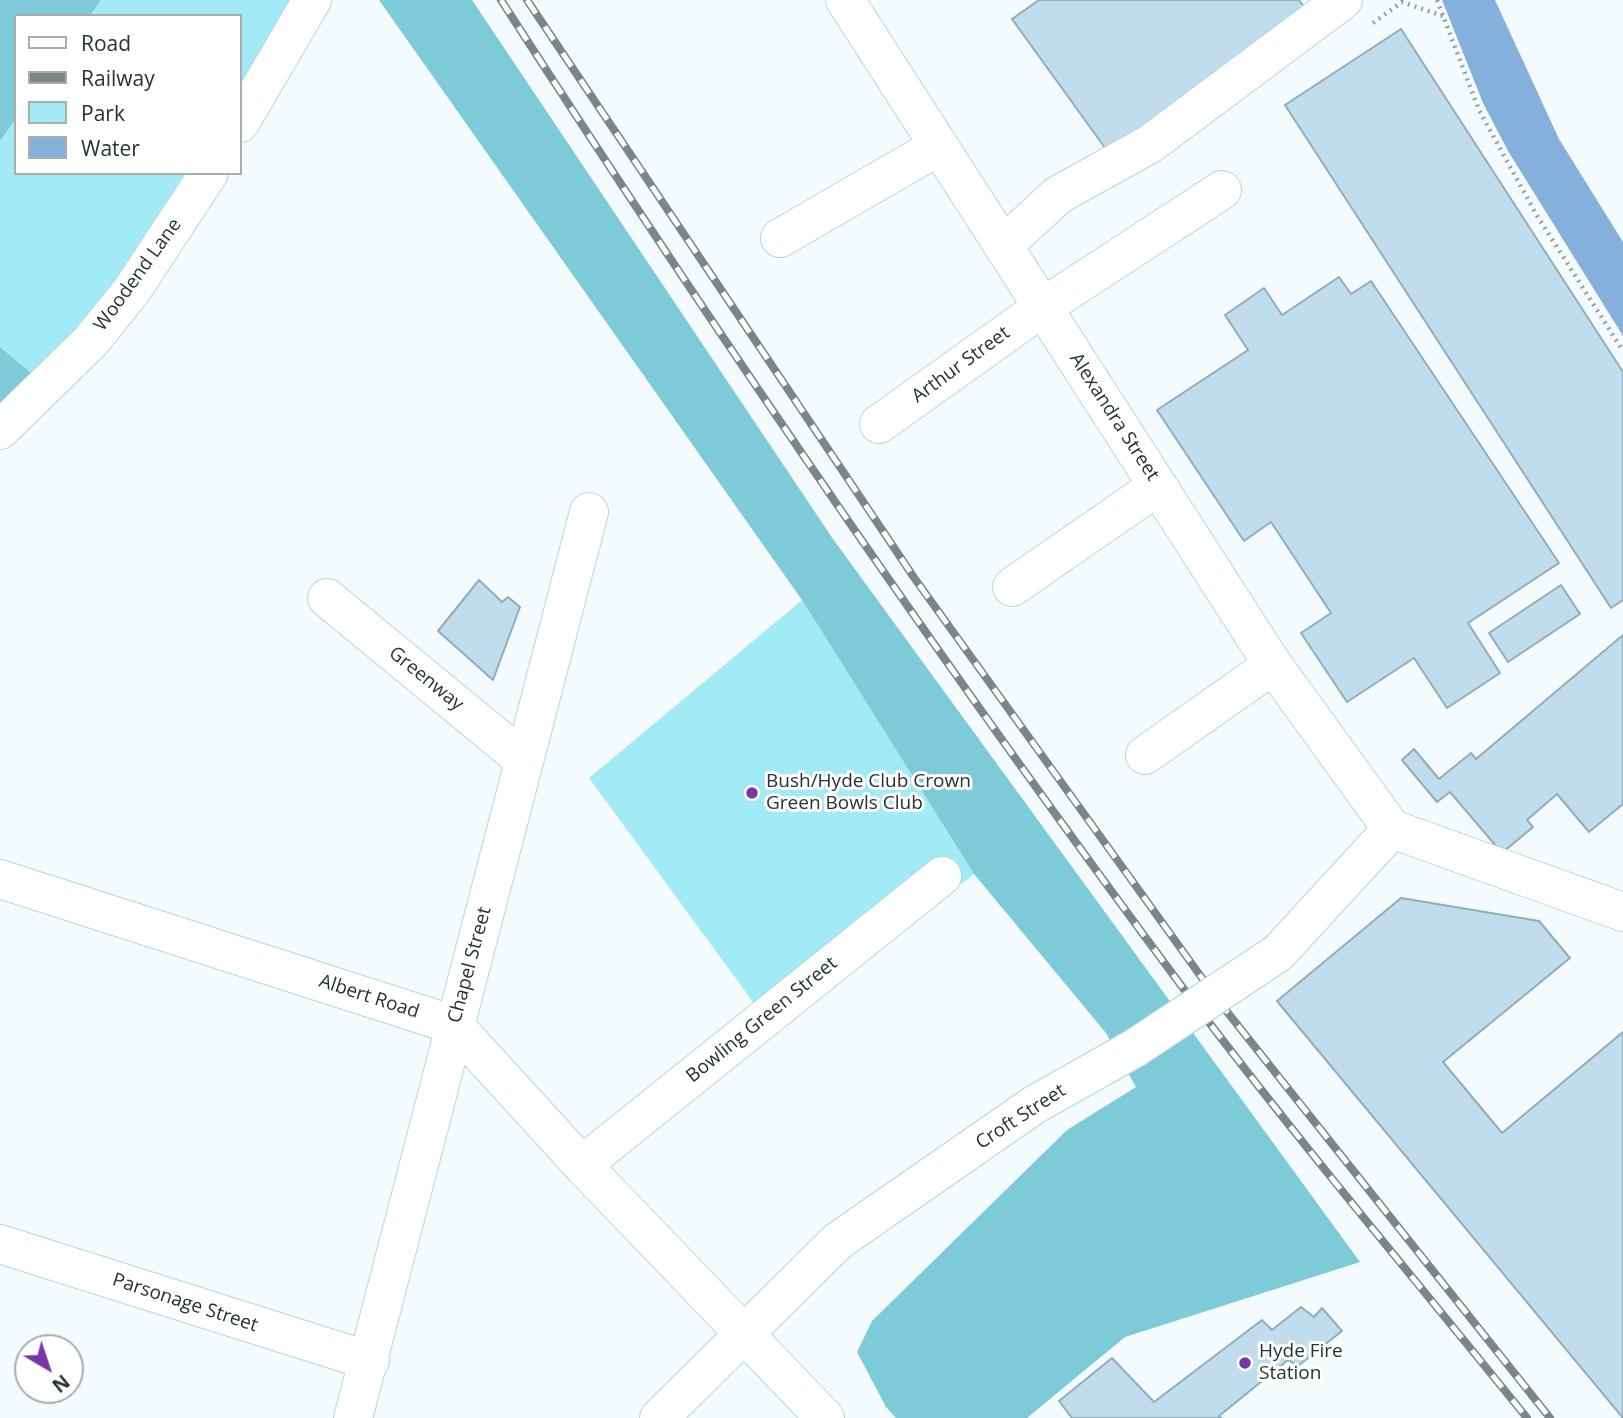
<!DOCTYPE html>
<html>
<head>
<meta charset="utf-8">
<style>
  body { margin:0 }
  #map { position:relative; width:1623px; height:1418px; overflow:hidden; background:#f4fbfc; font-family:"Open Sans",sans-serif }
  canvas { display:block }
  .legend { position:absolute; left:14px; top:14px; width:228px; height:161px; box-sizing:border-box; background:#fff; border:2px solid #a8adaf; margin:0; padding:9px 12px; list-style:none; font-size:21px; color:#253336 }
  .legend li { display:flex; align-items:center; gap:14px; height:35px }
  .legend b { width:35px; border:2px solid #a8adaf }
  .north { position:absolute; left:14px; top:1334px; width:70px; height:70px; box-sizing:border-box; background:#fff; border:2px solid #a8adaf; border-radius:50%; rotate:141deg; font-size:19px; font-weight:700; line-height:28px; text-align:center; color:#253336 }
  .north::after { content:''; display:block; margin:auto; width:24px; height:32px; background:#7a35a8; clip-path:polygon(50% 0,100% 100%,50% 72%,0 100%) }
</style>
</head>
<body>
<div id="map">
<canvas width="1623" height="1418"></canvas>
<ul class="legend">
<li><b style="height:9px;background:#fff"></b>Road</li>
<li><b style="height:9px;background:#7b8688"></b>Railway</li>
<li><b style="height:19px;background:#a3eaf7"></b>Park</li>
<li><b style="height:19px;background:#85b0dc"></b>Water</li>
</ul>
<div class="north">N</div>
</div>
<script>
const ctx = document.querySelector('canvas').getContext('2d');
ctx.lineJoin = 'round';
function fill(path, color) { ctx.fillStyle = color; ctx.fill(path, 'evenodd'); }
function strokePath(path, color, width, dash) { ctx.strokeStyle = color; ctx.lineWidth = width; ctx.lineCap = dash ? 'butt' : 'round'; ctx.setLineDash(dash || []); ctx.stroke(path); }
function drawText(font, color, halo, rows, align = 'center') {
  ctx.font = font + ' "Open Sans",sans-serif'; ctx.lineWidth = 6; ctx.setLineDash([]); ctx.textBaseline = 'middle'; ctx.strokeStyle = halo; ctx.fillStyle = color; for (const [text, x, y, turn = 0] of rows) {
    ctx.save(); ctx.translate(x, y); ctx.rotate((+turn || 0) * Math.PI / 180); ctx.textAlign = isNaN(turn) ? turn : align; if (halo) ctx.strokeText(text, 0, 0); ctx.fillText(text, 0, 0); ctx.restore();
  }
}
const green = new Path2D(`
  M101,0H294L240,91V16H90Z
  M16,119V173H190L105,300L36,377L0,347V141Z
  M802,600L974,874L775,1032L589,778Z`);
const forest = new Path2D(`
  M0,0H101L90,16H16V119L0,141Z
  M379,0H472L833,539L1360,1262L1125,1337L1027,1418H896L886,1407L857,1352L872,1321L1067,1130L1136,1087L1106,1033L974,874L802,600Z
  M0,347L36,377L0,410Z`);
const water = new Path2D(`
  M1442,0H1495L1559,139L1623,242V336L1508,151L1483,103Z`);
const building = new Path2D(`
  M1039,0H1299L1306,9L1108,152L1012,19Z
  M1401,29L1623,372V600L1611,608L1285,105Z
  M1339,277L1351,294L1371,281L1559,563L1468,623L1500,673L1447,708L1414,658L1347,702L1301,633L1331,613L1271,522L1244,541L1157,410L1248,350L1225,315L1264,288L1282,315Z
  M479,580L502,602L508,597L520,607L493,680L438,631Z
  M1561,585L1580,614L1508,662L1489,633Z
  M1623,635V804L1589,832L1557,794L1527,820L1533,827L1502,853L1450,792L1437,802L1402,760L1414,749L1439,779L1471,753L1476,759Z
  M1401,898L1539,921L1570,958L1443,1062L1502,1133L1623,1032V1418L1277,1001Z
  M1301,1307L1314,1317L1322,1308L1342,1331L1298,1366L1288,1360L1219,1416L1221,1418H1072L1059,1401L1112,1358L1154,1402L1262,1320L1272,1330Z`);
const path = new Path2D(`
  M1437,0L1479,110L1536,214L1623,351
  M1373,23L1402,2L1443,16`);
const minor = new Path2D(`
  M845,0L1273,665L1392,829
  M240,123L312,0
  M780,238L939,146
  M1003,246L1058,195L1150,144L1343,0
  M879,424L1043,307L1222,190
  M0,430L91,341L132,290L209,173
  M1012,587L1158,486
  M327,598L524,760
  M1145,755L1273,665
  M1392,829L1623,912
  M0,879L454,1025L582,1165L825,1418
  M1278,953L1392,829
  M582,1165L942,876
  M0,1244L370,1361
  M353,1418L589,512
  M659,1418L838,1241L1034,1105L1135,1048`);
const rail = new Path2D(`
  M501,0C719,338 946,670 1186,992C1295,1137 1413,1277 1527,1418
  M527,0L915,579L1220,1003L1550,1418`);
const minorBridge = new Path2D(`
  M1135,1048L1278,953`);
const markers = [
  [752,793,7,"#7a35a8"],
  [1245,1363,7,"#7a35a8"]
];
const streetNames = [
  ["Woodend Lane",138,275,-54],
  ["Arthur Street",961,365,-36],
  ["Alexandra Street",1114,417,57],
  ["Greenway",426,679,39],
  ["Chapel Street",470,965,-75],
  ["Albert Road",369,997,18],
  ["Bowling Green Street",762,1020,-39],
  ["Croft Street",1021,1117,-33],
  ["Parsonage Street",185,1303,18]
];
const poiNames = [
  ["Bush/Hyde Club Crown",766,782],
  ["Green Bowls Club",766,804],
  ["Hyde Fire",1259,1352],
  ["Station",1259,1374]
];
fill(green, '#a3eaf7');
fill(forest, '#7dcad8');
fill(water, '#85b0dc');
fill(building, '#c0dded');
strokePath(building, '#90adbc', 2);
strokePath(minor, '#b4d7de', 40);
strokePath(path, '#96a0a2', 4.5, [2, 5]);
strokePath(minor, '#fff', 38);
strokePath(rail, '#7b8688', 8);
strokePath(rail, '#fff', 5, [16]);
strokePath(minorBridge, '#b4d7de', 40, []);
strokePath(minorBridge, '#fff', 38);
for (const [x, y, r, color] of markers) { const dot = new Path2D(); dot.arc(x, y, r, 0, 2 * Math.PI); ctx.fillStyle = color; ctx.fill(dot); strokePath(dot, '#fff', 2.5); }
drawText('19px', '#253336', '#fff', streetNames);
drawText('19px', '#253336', '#fff', poiNames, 'left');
</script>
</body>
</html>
